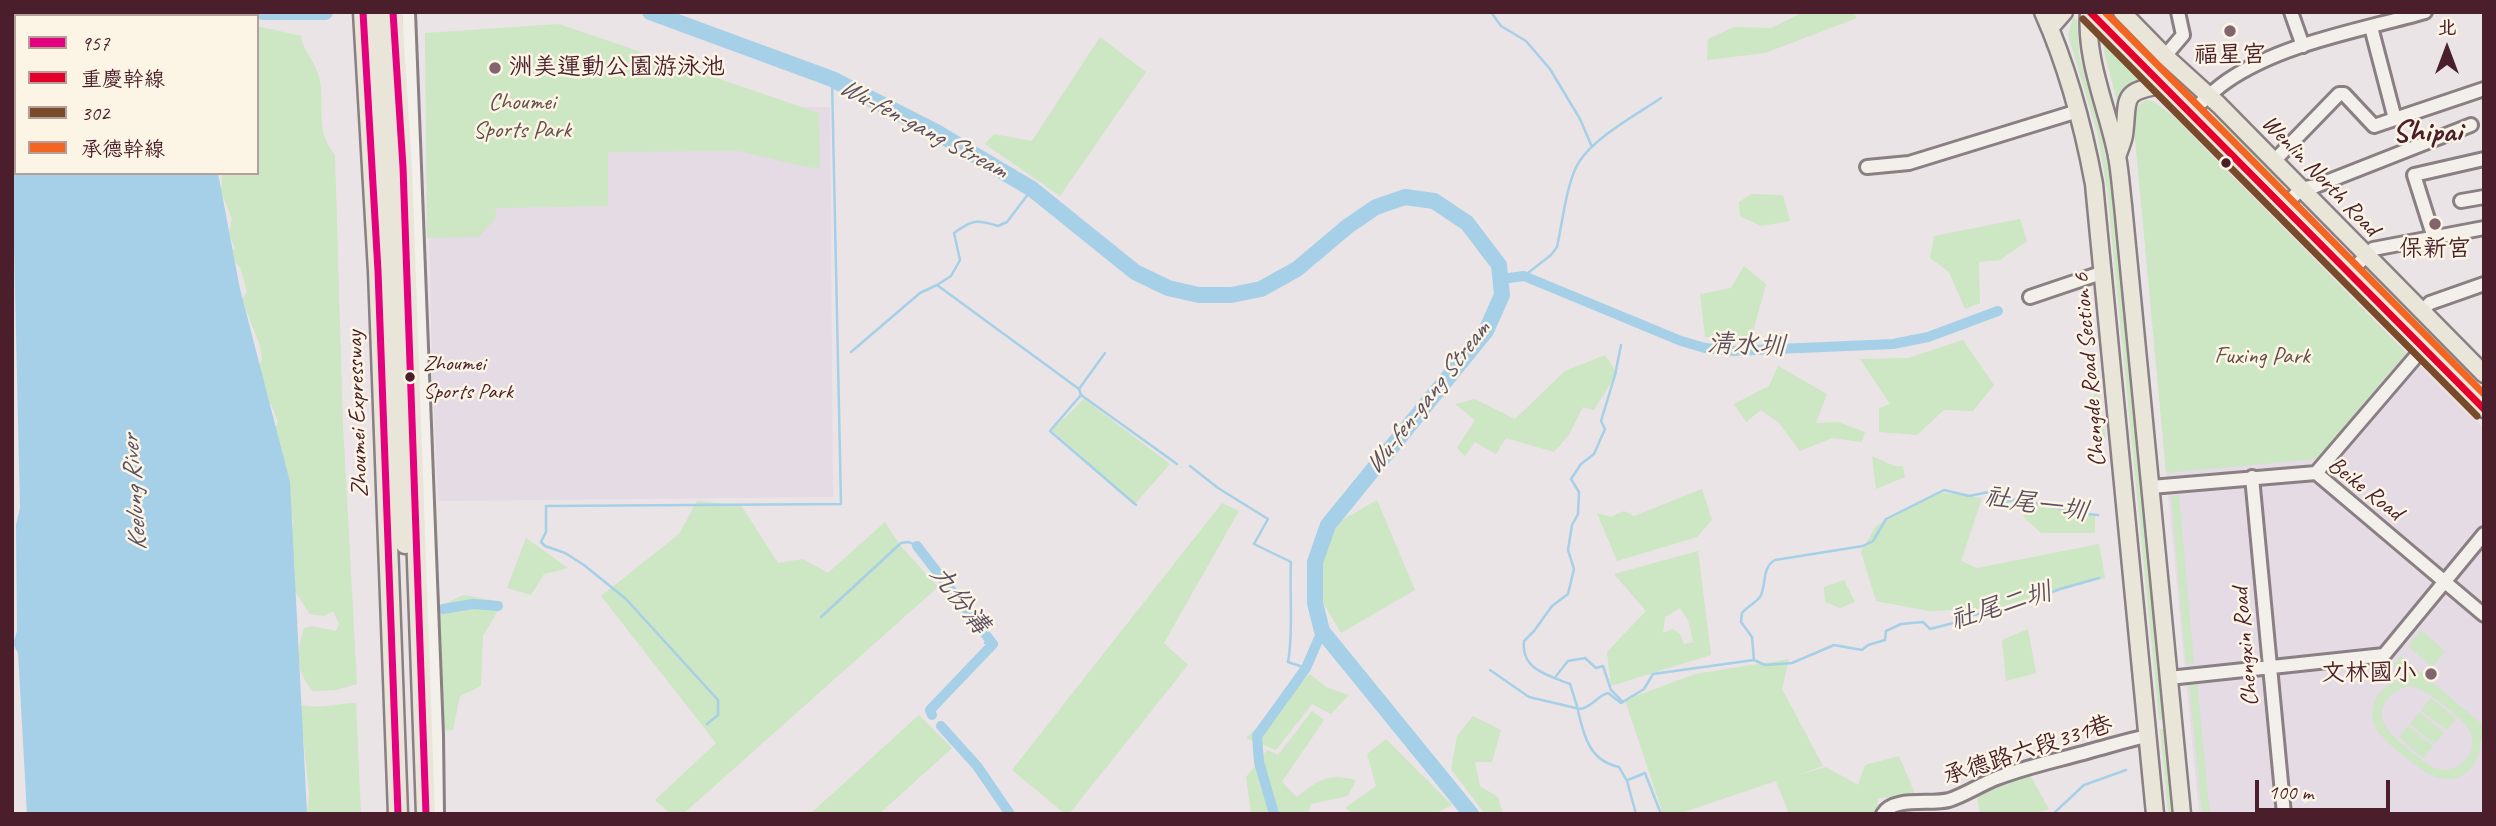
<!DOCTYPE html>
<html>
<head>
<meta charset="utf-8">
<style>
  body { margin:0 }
  #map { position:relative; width:2496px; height:826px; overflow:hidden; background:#eae4e6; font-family:Caveat,"LXGW WenKai TC",sans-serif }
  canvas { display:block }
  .frame { position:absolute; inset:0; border:14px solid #4a1f2b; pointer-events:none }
  .legend { position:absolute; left:14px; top:14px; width:245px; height:161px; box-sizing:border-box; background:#fcf5e5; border:2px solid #b59f9b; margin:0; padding:9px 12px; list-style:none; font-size:21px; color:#4a1f2b }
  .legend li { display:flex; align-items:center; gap:14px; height:35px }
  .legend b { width:35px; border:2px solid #b59f9b }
  .north { position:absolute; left:2412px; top:14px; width:70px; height:70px; -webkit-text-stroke:5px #fcf5e5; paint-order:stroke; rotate:0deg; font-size:19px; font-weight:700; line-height:28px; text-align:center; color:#4a1f2b }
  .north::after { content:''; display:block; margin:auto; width:24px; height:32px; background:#4a1f2b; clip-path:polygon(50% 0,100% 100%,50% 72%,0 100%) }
  .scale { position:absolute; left:2255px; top:780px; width:135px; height:32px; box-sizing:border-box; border:4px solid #4a1f2b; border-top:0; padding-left:9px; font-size:21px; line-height:24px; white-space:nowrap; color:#4a1f2b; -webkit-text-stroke:5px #fcf5e5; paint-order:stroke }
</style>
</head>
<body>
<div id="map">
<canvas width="2496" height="826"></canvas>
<div class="frame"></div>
<ul class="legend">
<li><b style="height:9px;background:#e5007d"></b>957</li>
<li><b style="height:9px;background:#e4002b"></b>重慶幹線</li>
<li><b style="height:9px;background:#7a4b2a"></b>302</li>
<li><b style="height:9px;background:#f26522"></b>承德幹線</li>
</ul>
<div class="north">北</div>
<div class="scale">100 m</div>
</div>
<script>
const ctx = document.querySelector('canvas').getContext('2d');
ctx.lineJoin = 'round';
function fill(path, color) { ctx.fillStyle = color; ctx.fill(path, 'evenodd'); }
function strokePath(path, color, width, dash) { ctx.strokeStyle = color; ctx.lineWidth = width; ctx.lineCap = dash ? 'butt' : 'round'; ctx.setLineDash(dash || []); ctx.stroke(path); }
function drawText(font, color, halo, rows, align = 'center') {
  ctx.font = font + ' Caveat,"LXGW WenKai TC",sans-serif'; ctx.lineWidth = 5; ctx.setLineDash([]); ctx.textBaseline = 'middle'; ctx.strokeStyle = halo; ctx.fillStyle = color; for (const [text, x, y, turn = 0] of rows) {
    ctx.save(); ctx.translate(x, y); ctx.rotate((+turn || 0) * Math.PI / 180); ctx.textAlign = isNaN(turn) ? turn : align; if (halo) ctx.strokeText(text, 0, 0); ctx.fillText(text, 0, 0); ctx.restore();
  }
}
const built = new Path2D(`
  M558,27L798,107H830L833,497L438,501L432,371L425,37Z
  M2146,100L2154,102L2172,115L2458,405L2484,428V814H2199L2166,473L2160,379L2136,109Z`);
const green = new Path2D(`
  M1804,12H1853L1857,18L1765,53L1707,60L1708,39L1734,27L1771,28Z
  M2073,18L2077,20L2079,54L2102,138L2112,189L2163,719L2159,720L2107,189L2097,132L2068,35Z
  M559,24L819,113L820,168L807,167L738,151L608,152V206L496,208L495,219L478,237L427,238L425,33Z
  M257,26L301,36C303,50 312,58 317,71C328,100 312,127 335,155L343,426L357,684L336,690L313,691C296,672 296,652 304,628L312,626L336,631L339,624L333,611L324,616L310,614L295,592L294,557L288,549L293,523L275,429L278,422L271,404L264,401L262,396L267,391L257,370L262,359L260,346L242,299L247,292L240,267L230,258V252L235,249L229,233L232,219L221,192L222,173H257Z
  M1100,37L1146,72L1060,196L985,144L994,134L1032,141Z
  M2108,43L2142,78C2130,84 2120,91 2118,105L2104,52V47Z
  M2146,100L2154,102L2172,115L2406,353L2317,459L2166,473L2133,117L2139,104Z
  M2217,116L2284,184V187L2279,188L2213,120Z
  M1751,194L1783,195L1790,221L1761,226L1740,216L1739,202Z
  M2020,219L2027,241L2000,260L1979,262L1980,303L1965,309L1949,272L1930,258L1934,236Z
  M1744,266L1766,284L1752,336L1705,337L1700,294L1731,288Z
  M2367,269L2472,375V377L2439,346L2403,318L2361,275Z
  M1963,340L1994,385L1973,411L1944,410L1917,435L1879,432V408L1890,404L1860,359L1908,358Z
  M1605,355L1617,373L1594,410L1583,407L1569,435L1554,452L1506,438L1496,454L1475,442L1465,456L1457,448L1475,420L1455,404L1475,399L1515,419L1565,371Z
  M1778,366L1827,394L1816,423L1838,422L1865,432L1862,442L1832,438L1800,451L1779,423L1761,410L1746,422L1734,404L1769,386Z
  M2097,390H2099L2106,438L2094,434L2092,398Z
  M1084,399L1170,464L1134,505L1052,430Z
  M1872,456L1894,466H1903L1905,477L1876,489Z
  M1702,489L1712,520L1697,537L1617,561L1597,513L1611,517L1624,511L1634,516Z
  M1939,492L1982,498L1961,561L1977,568L2099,544L2105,578L1997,608L1929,611L1876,601L1861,552L1876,526Z
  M2179,495L2194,663L2186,664L2171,496Z
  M1377,500L1415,590L1341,633L1319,596L1324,546L1342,520Z
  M697,501L741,505L778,563L803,559L828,573L885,522L900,545L938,587L683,814H671L655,800L716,743L601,596L679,534Z
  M1222,503L1239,511L1164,643L1188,665L1069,814H1065L1012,770Z
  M2030,504L2095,515V533H2041L2023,517Z
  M526,538L568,568L544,574L531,595L507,588Z
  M1698,551L1711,655L1611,686L1607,652L1646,611L1614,574ZM1680,608L1688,620L1693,642L1684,644L1680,634L1673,629L1663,633L1665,617Z
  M1844,580L1855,602L1840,608L1825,602L1824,587Z
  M463,595L503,602L483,636L481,686L460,696L453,730L440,731L439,607Z
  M2028,629L2036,673L2006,681L2002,640Z
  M2421,630L2445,651L2432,667L2408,646Z
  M2401,656L2484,726V741L2480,739C2482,763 2462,787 2435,777C2421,771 2383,742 2376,728C2364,702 2384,682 2408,677L2393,665ZM2412,686C2427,691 2463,717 2470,732C2480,754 2457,776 2435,768C2424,763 2397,741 2389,731C2371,711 2390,688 2412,686Z
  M1789,659L1782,689L1823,766L1797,775L1826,767L1858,785L1865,765L1899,756L1916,796L1878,798L1877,814H1789L1776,781L1678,814H1663L1625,700L1695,674Z
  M1310,674L1326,687L1349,695L1331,714L1312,704L1276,750L1246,738Z
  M2197,682L2210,814H2202L2189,683Z
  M2431,698L2456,719L2446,730L2421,710Z
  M356,703L361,814H307L309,793L300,709L302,705C324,709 334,704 356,703Z
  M1312,711L1324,720L1282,782L1297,797C1319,779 1328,773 1356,780L1348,796L1311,804L1308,814H1251L1246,777L1267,750L1278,755Z
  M2420,712L2444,733L2434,744L2410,724Z
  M919,715L952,748L879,814H810Z
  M1473,716L1501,730L1492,762H1475L1480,786L1498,797L1503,814H1485L1451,769L1457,736Z
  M2408,726L2433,746L2423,758L2399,737Z
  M2160,729H2164L2172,814H2168Z
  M1386,739L1452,805L1434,814H1355L1345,808L1376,786L1367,754Z
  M2030,775L2049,809L2035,814H1980L1977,796Z`);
const water = new Path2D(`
  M12,12H186L187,16H16V173H218L240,289L290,482L307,814H27L18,653L13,644L17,631L16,525L20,508L14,246L12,241Z`);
const stream = new Path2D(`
  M1491,12L1501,26L1526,41L1550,69L1580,119L1592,147
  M1524,276L1551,255L1557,247C1562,225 1567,180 1579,162C1595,137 1636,115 1661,98
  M937,285L1079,389L1081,395L1177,464
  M851,352L920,293L937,285L951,276L960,260L954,233C972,220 976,219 998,226L1007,222L1032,189
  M1079,389L1105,353
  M1081,395L1050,431L1136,505
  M1190,466L1218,488L1268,519L1254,544L1291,562C1289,595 1294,629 1288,662L1306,668
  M821,617L901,543L909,542L917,546
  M985,643L994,640
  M1754,660L1752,637L1741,622L1742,613C1747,607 1755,603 1760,597C1767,585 1761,568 1775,560L1863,546L1873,541L1886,519L1944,490L1969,496L1989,492L2002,503L2017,499L2079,513L2098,515
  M1490,670L1529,697L1580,709C1591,708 1597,696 1608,693L1621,703L1644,689L1653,674L1754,660L1765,665L1792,663L1834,645L1862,650L1868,645L1885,640L1886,631L1901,624L1923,622L1930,629L1961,621L1968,616L2014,607L2060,589L2099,578
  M1556,676L1568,661L1585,658L1596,668L1603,666L1611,690L1623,702
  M1577,706L1570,684C1548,675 1521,670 1524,641L1534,631L1552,606L1568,594L1574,569L1568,550L1572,525L1578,514L1579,492L1571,479L1581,464L1594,454L1605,429L1601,421L1615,375L1621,345
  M1578,711C1584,737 1590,761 1619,767L1627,781L1636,814
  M707,724L718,715V700L626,599L584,565L565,553L545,546L541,542L546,532V506L841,504L832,79
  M1628,780L1645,773L1661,814
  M2053,814L2084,785L2126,770`);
const canal = new Path2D(`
  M1501,279L1524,276L1681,341L1705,348L1731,351L1893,344L1928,337L1998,311
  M917,546L993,644L930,710L932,715
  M443,609L473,604L498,606
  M941,726L977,766L1010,814
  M1274,814L1259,762L1257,736L1306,668L1322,631`);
const river = new Path2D(`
  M263,12H325
  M650,12L832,79L936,132L1032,189L1135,272L1168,288L1199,295H1231L1261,289L1297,269L1348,226L1376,207L1405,197L1434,201L1467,223L1499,265L1502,295L1486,331L1328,525L1315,562V603L1322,631L1471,814`);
const minor = new Path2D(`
  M408,12L436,735L437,814
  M2291,12L2303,46
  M2371,27L2395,119
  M2165,56L2183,35L2178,12
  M2190,113C2202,102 2214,90 2227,81C2282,43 2362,30 2425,12
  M2274,161L2339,94H2344L2374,126L2484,89
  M1867,167L1909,163L2078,111
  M2461,201L2484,197
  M2283,207L2301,189L2316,186L2471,125
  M2434,238L2414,175L2484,159
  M2349,273L2373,249L2484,228
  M2030,297L2104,272
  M2421,312L2430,303L2484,284
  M2316,473L2424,347
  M2252,477L2284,814
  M2151,487L2316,473L2484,615
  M2169,678L2384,655L2484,534
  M1883,814C1893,796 1931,805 1949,800C1965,795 1981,784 1997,778C2028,766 2059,760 2090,751C2109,746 2128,740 2147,736`);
const major = new Path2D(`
  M2043,12C2068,68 2083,125 2094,184L2155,814
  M2089,12C2085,61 2108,109 2117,156C2120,172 2121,189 2123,205L2182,814
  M2090,12L2484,409
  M2122,12L2165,56L2219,105L2484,374
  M2050,28L2064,12
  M2117,157C2119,150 2123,142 2124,135C2129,98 2119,92 2162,85`);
const highway = new Path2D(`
  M363,12L378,271L398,814
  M378,12L384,89L400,496L405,544
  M393,12L403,167L426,814`);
const bus1 = new Path2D(`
  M363,12L378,271L398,814
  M393,12L403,167L426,814`);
const bus2 = new Path2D(`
  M2090,12L2484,409`);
const bus3 = new Path2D(`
  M2083,19L2477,416`);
const bus4 = new Path2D(`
  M2105,12L2484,394`);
const markers = [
  [2230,31,7,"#82646c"],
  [495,68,7,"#82646c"],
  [2226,163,6,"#4a1f2b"],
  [2435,224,7,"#82646c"],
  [410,377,6,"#4a1f2b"],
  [2431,674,7,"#82646c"]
];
const busNames = [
  ["Zhoumei",423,364],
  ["Sports Park",423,392]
];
const poiNames = [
  ["福星宮",2230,56],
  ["洲美運動公園游泳池",509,68,"left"],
  ["保新宮",2435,250],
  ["文林國小",2417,674,"right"]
];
const parkNames = [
  ["Choumei",522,103],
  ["Sports Park",522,131],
  ["Fuxing Park",2262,357]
];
const streetNames = [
  ["Wenlin North Road",2320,176,46],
  ["Chengde Road Section 6",2090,370,-95],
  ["Zhoumei Expressway",358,414,-92],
  ["Beike Road",2365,489,38],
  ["Chengxin Road",2246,647,-95],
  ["承德路六段331巷",2028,751,-18]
];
const waterNames = [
  ["Wu-fen-gang Stream",923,129,28],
  ["清水圳",1746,346,2],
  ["Wu-fen-gang Stream",1428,398,-52],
  ["Keelung River",135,493,-94],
  ["社尾一圳",2036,505,9],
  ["九份溝",959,600,52],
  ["社尾二圳",2001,607,-17]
];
const districtNames = [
  ["Shipai",2427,133]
];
fill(built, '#e4dbe5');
fill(green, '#cde6c3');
fill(water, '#a5d0e7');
strokePath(stream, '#a5d0e7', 2.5);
strokePath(canal, '#a5d0e7', 10);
strokePath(river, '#a5d0e7', 16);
strokePath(minor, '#8a7f82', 18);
strokePath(major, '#8a7f82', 21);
strokePath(highway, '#8a7f82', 23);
strokePath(minor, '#f3f0eb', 12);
strokePath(major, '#eae5d9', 16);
strokePath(highway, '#eae5d9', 18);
strokePath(bus1, '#e5007d', 7);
strokePath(bus2, '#e4002b', 7);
strokePath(bus3, '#7a4b2a', 7);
strokePath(bus4, '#f26522', 7);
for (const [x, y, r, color] of markers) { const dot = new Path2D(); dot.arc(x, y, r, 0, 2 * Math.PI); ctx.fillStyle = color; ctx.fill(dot); strokePath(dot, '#fcf5e5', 2.5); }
drawText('22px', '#4a1f2b', '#fcf5e5', busNames, 'left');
drawText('24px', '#4a1f2b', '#fcf5e5', poiNames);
drawText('24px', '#65514a', '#fcf5e5', parkNames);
drawText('24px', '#4a1f2b', '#fcf5e5', streetNames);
drawText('italic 26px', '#5c5164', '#fcf5e5', waterNames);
drawText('bold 32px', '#4a1f2b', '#fcf5e5', districtNames);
</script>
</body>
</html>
